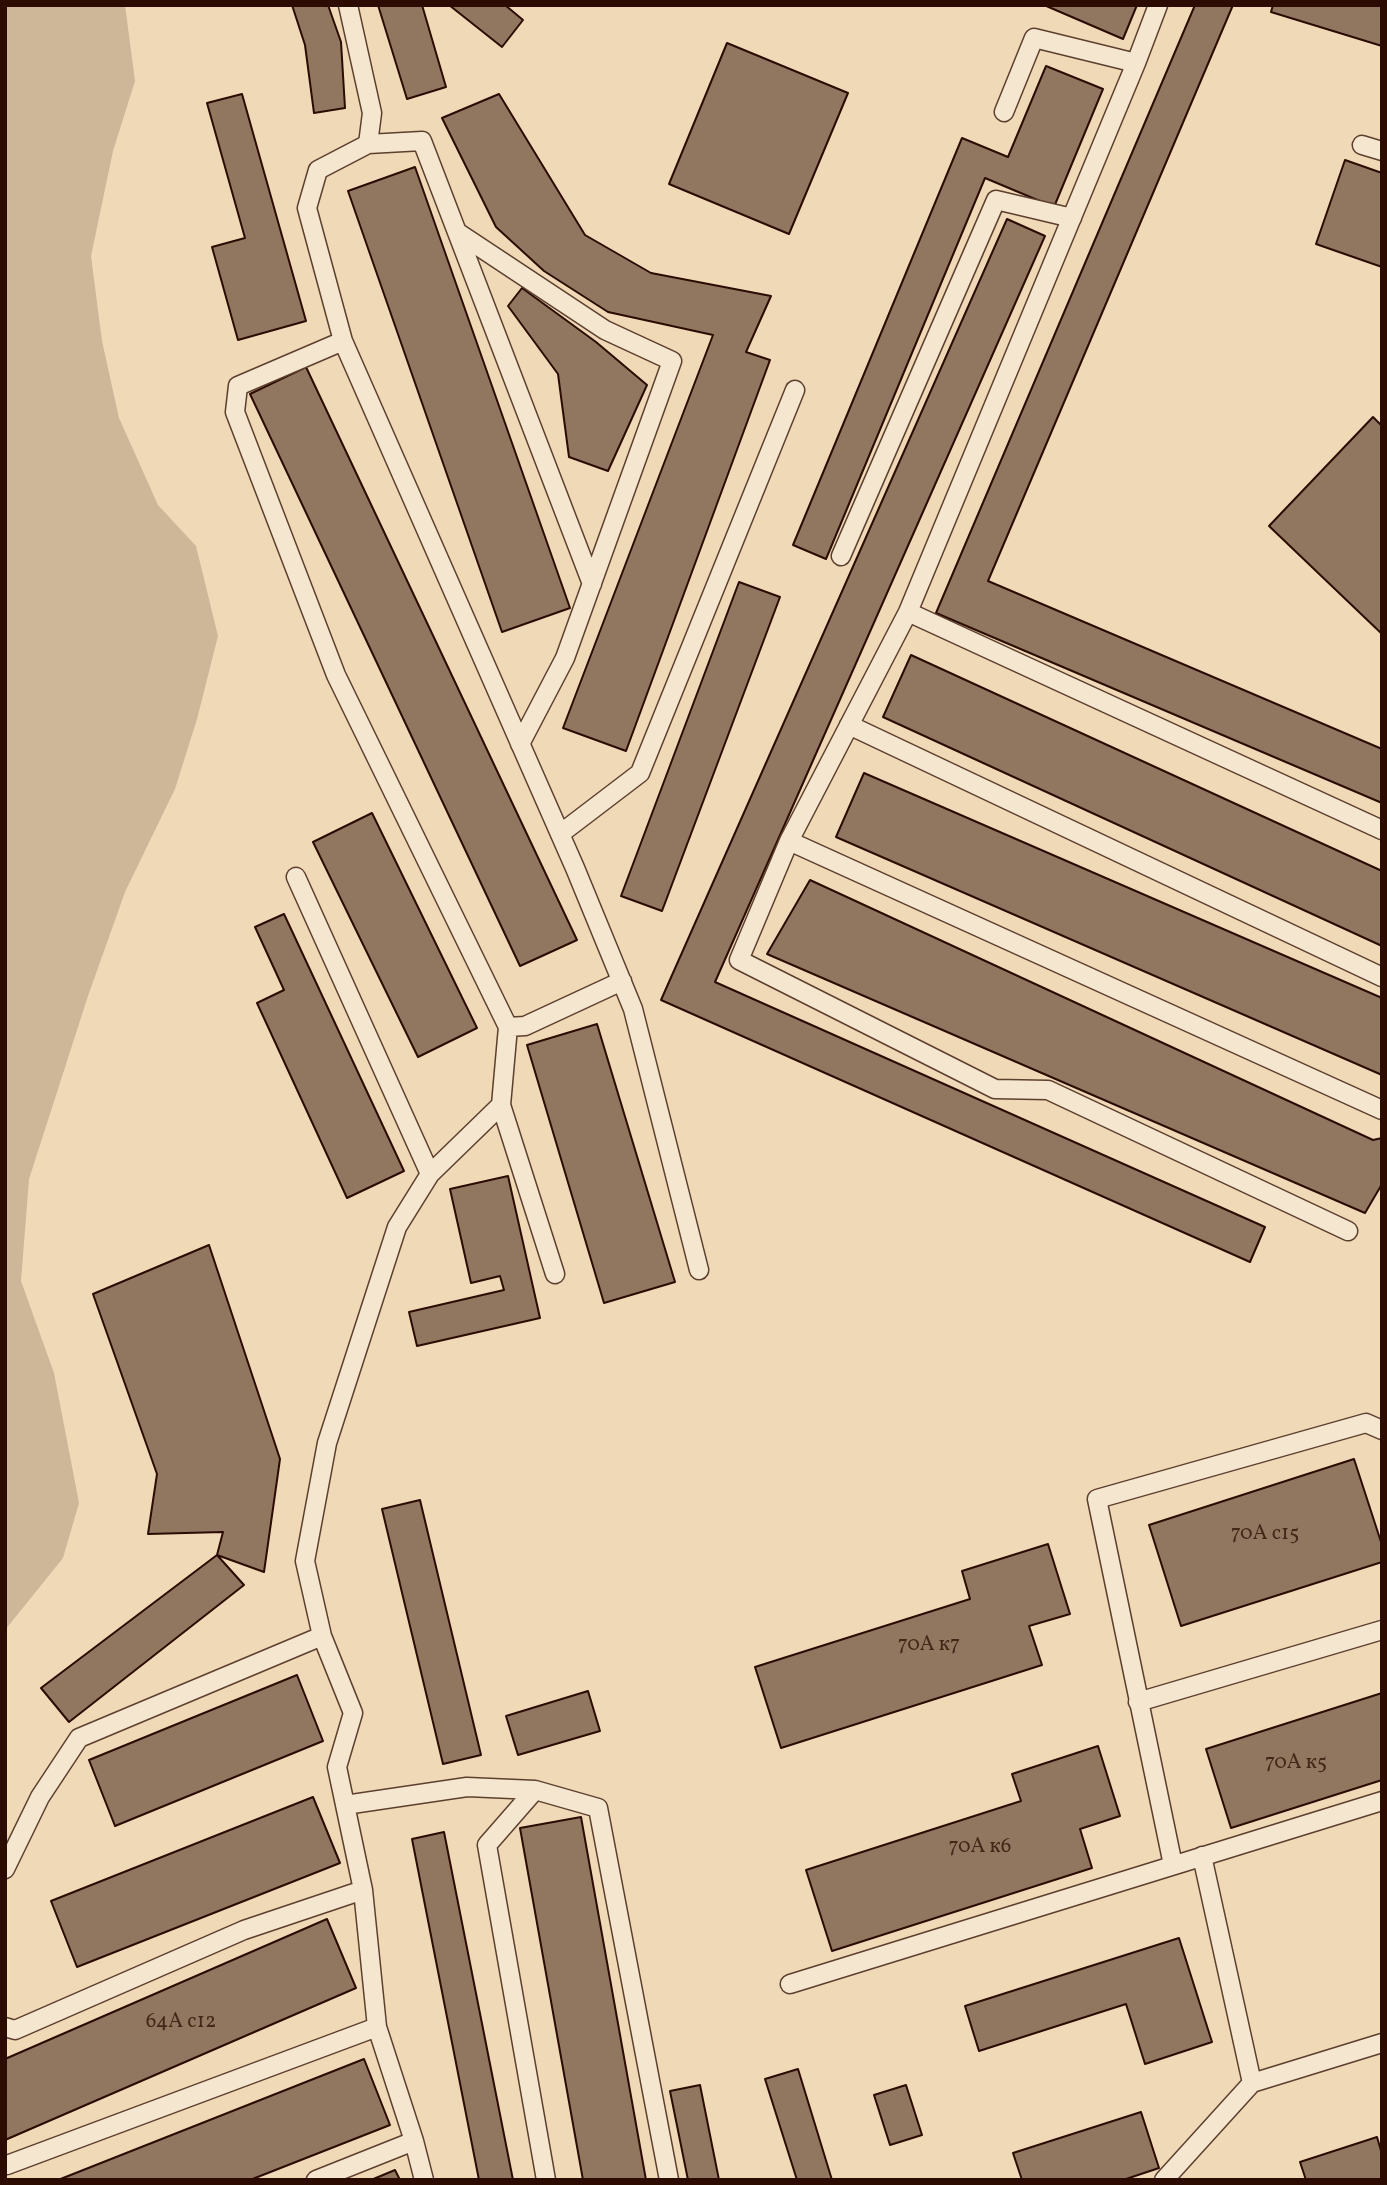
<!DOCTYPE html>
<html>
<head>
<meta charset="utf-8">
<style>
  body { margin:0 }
  #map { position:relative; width:1387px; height:2185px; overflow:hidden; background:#efd9b7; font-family:Vollkorn,serif }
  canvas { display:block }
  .frame { position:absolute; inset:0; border:7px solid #2c0c01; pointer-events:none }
</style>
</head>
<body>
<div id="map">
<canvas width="1387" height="2185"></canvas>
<div class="frame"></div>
</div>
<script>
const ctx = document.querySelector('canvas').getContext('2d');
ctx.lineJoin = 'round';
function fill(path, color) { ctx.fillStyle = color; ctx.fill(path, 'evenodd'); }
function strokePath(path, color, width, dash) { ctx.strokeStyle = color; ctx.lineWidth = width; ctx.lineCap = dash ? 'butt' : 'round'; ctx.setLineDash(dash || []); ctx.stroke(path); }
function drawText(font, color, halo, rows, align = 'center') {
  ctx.font = font + ' Vollkorn,serif'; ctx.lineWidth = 7; ctx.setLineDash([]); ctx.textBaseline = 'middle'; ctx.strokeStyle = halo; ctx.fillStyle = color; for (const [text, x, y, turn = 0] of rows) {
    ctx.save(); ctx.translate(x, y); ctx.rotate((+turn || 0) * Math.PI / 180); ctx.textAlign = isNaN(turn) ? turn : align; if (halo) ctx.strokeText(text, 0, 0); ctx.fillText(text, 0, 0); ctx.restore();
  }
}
const green = new Path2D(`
  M5,5H125L135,81L113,151L91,256L102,341L119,418L158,505L196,546L218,636L197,719L175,789L125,892L88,996L29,1179L21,1281L54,1373L79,1503L63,1558L5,1630Z`);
const building = new Path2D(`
  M292,5H328L341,42L345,108L314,113L305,45Z
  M378,5H422L446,87L407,99Z
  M449,5H505L523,20L502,47Z
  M1044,5H1137L1123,39Z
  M1195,5H1233L988,581L1382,749V803L936,613Z
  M1273,5H1382V46L1271,12Z
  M727,43L848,93L789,234L669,184Z
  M1046,66L1103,89L1054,207L985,178L826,559L793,545L962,138L1008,157Z
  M242,94L306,321L238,340L212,247L245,238L207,103Z
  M499,94L585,235L651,273L771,296L746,352L770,360L626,751L563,728L713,335L608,312L544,271L496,227L442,118Z
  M1345,160L1382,173V267L1316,244Z
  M415,167L570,608L502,632L348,191Z
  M1007,219L1045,236L715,982L1265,1227L1250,1262L661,1000Z
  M522,288L596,342L647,385L608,471L569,457L558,374L508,306Z
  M306,367L577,940L520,966L250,394Z
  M1373,417L1382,426V634L1269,526Z
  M739,582L780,597L662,911L621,896Z
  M911,655L1382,871V946L883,717Z
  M864,773L1382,998V1075L836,837Z
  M372,813L477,1028L418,1057L313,842Z
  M810,880L1373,1140L1382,1138V1184L1365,1213L767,954Z
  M284,914L404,1171L347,1198L257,1003L284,990L255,927Z
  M597,1024L675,1282L604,1303L527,1045Z
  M508,1176L540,1318L417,1346L409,1312L504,1290L500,1276L471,1283L450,1189Z
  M209,1245L280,1459L264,1572L217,1555L223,1532L148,1534L157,1474L93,1294Z
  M1354,1459L1382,1545V1562L1181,1626L1149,1525Z
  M420,1500L481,1755L443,1764L382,1509Z
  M1048,1544L1070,1614L1029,1626L1042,1665L781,1748L755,1667L970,1599L962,1571Z
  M217,1555L244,1585L69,1722L41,1688Z
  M297,1675L323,1741L115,1826L89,1760Z
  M588,1691L600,1731L518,1755L506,1716Z
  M1382,1693V1780L1231,1828L1206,1749Z
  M1098,1746L1120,1816L1080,1829L1092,1868L832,1951L806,1870L1021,1801L1012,1774Z
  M313,1797L340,1863L77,1967L51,1901Z
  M581,1817L646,2180H583L520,1828Z
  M444,1832L513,2180H479L412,1839Z
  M327,1919L356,1988L5,2140V2059Z
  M1179,1938L1212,2042L1145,2064L1126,2004L979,2051L965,2006Z
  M364,2059L390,2125L250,2180H58Z
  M798,2069L832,2180H797L765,2079Z
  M700,2085L719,2180H688L670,2091Z
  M906,2085L922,2135L890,2145L874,2095Z
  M1141,2112L1159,2168L1123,2180H1022L1013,2153Z
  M1377,2137L1382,2154V2180H1306L1300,2162Z
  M395,2170L400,2180H371Z`);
const lane = new Path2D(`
  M348,5L372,113L368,144
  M1158,5L1136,63L908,612L789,841L739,960L995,1089L1048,1090L1348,1231
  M1004,112L1034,38L1136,63
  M1362,145L1382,151
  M457,232L605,330L672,361L565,658L520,744
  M343,341L238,386L235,412L336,675L508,1027L501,1105L555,1274
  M841,556L996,200L1072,218
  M592,584L422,141L368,144L318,170L307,208L343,341L575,868L633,1009L699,1270
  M908,612L1382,830
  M849,725L1382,977
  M560,834L640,773L795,390
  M789,841L1382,1110
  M296,877L430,1174
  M508,1027L525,1026L622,981
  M1138,1702L1382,1630
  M535,1790L487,1845L546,2180
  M345,1805L467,1787L535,1790L598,1808L669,2180
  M1173,1865L1097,1499L1366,1423L1382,1430
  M5,1869L40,1797L79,1738L322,1636
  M790,1984L1382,1801
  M5,2027L15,2030L244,1930L363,1890
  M1252,2083L1382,2043
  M7,2165L377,2027
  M316,2180L414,2141
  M424,2180L414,2141L377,2027L363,1890L337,1767L353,1713L322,1636L305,1561L327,1443L397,1227L430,1174L501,1105
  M1164,2180L1252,2083L1202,1856`);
const numberNames = [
  ["70А с15",1265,1535],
  ["70А к7",929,1646],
  ["70А к5",1296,1764],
  ["70А к6",980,1848],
  ["64А с12",181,2023]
];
fill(green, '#ceb698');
fill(building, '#917760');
strokePath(building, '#2c0c01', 2);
strokePath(lane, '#5d3f2e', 21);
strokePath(lane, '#f5e6d0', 18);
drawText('21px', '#452719', null, numberNames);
</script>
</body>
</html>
